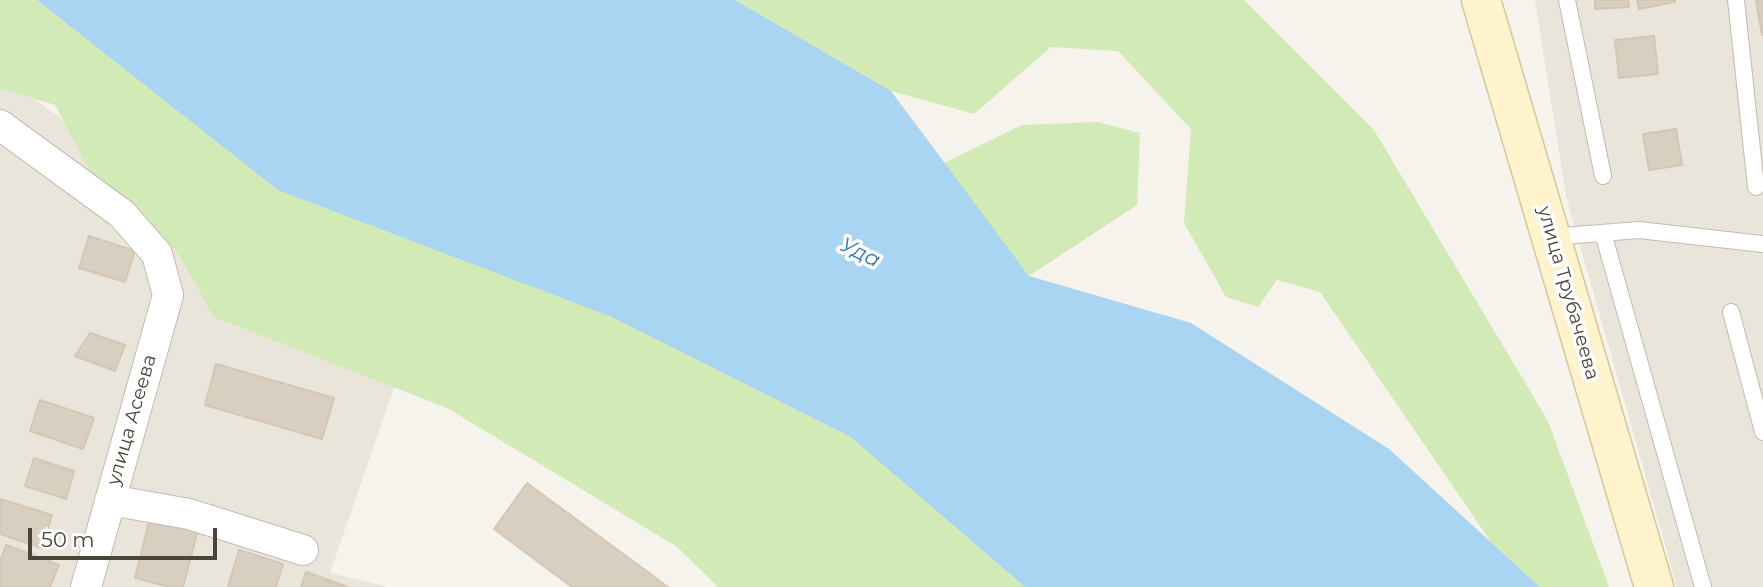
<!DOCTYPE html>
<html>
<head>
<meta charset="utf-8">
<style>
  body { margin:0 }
  #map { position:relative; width:1763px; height:587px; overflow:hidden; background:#f6f3ec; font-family:Montserrat,sans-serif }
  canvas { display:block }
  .scale { position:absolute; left:28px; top:528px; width:189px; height:32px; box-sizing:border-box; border:4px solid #4b4439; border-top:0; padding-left:9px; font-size:21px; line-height:24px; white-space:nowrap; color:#4b4439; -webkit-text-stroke:5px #fff; paint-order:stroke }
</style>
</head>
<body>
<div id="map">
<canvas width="1763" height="587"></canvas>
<div class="scale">50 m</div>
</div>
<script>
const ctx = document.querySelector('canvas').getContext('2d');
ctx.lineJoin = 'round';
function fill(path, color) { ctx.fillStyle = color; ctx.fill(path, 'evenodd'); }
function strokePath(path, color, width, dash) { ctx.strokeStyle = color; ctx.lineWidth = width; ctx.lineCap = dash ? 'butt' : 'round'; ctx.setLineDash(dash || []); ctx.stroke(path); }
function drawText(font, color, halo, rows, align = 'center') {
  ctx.font = font + ' Montserrat,sans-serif'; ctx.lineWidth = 7; ctx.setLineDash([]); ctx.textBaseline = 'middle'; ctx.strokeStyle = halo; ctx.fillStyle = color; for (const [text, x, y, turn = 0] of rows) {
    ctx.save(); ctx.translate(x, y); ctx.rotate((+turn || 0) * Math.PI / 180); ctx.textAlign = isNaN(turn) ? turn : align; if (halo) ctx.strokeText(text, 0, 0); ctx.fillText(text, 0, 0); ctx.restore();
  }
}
const residential = new Path2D(`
  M1535,0H1763V587H1677L1566,196Z
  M0,74L401,367L330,573L388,587H0Z`);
const green = new Path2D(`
  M0,0H37L128,71L852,437L1025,587H718L676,546L447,408L214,317L176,250L93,176L55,105L0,88Z
  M735,0H1244L1374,130L1548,421L1609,587H1540L1491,542L1320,292L1277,280L1258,307L1226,297L1184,223L1191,129L1118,51L1051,47L974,114L891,91Z
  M1097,122L1140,133L1137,205L1029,276L944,163L1022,125Z`);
const water = new Path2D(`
  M37,0H735L891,91L1029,276L1191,323L1389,449L1540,587H1025L851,437L612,317L278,190Z`);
const building = new Path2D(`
  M1595,0H1628L1629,7L1595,9Z
  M1637,0H1675V2L1639,9Z
  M1756,0H1763V35H1762Z
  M1654,36L1658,74L1619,78L1615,40Z
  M1676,129L1682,165L1649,170L1643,134Z
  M89,236L135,251L125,282L79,268Z
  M90,333L125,345L115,371L75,356Z
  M216,364L334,398L322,439L205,405Z
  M40,400L94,418L83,449L30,431Z
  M34,458L74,471L66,499L25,486Z
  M527,483L668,587H572L494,529Z
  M0,499L52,515L42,548L0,534Z
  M151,514L199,526L183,587H170L135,578Z
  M6,545L59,565L50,587H0V561Z
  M239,550L283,564L276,587H228Z
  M306,572L348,587H301Z`);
const lane = new Path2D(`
  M1567,0L1603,176
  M1736,0L1756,187
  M1603,233L1703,587
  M1551,237L1639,230L1763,244
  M1731,312L1763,432`);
const street = new Path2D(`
  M0,125L122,214L157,254L168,295L86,587
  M110,500L189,514L303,550`);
const secondary = new Path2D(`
  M1481,0L1654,587`);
const streetNames = [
  ["улица Трубачеева",1568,293,74],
  ["улица Асеева",132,420,-74]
];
const waterNames = [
  ["Уда",860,253,26]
];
fill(residential, '#eae5da');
fill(green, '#d2eab5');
fill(water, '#a9d4f2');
fill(building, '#d8cfc1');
strokePath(building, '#d3c7b4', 2);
strokePath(lane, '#c2bbae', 18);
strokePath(street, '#c2bbae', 32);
strokePath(secondary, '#d6c79b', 41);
strokePath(lane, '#fff', 16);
strokePath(street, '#fff', 30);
strokePath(secondary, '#fff3cd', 38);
drawText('19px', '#4b4439', '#fff', streetNames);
drawText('italic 21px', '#2e7ab2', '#fff', waterNames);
</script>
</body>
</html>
